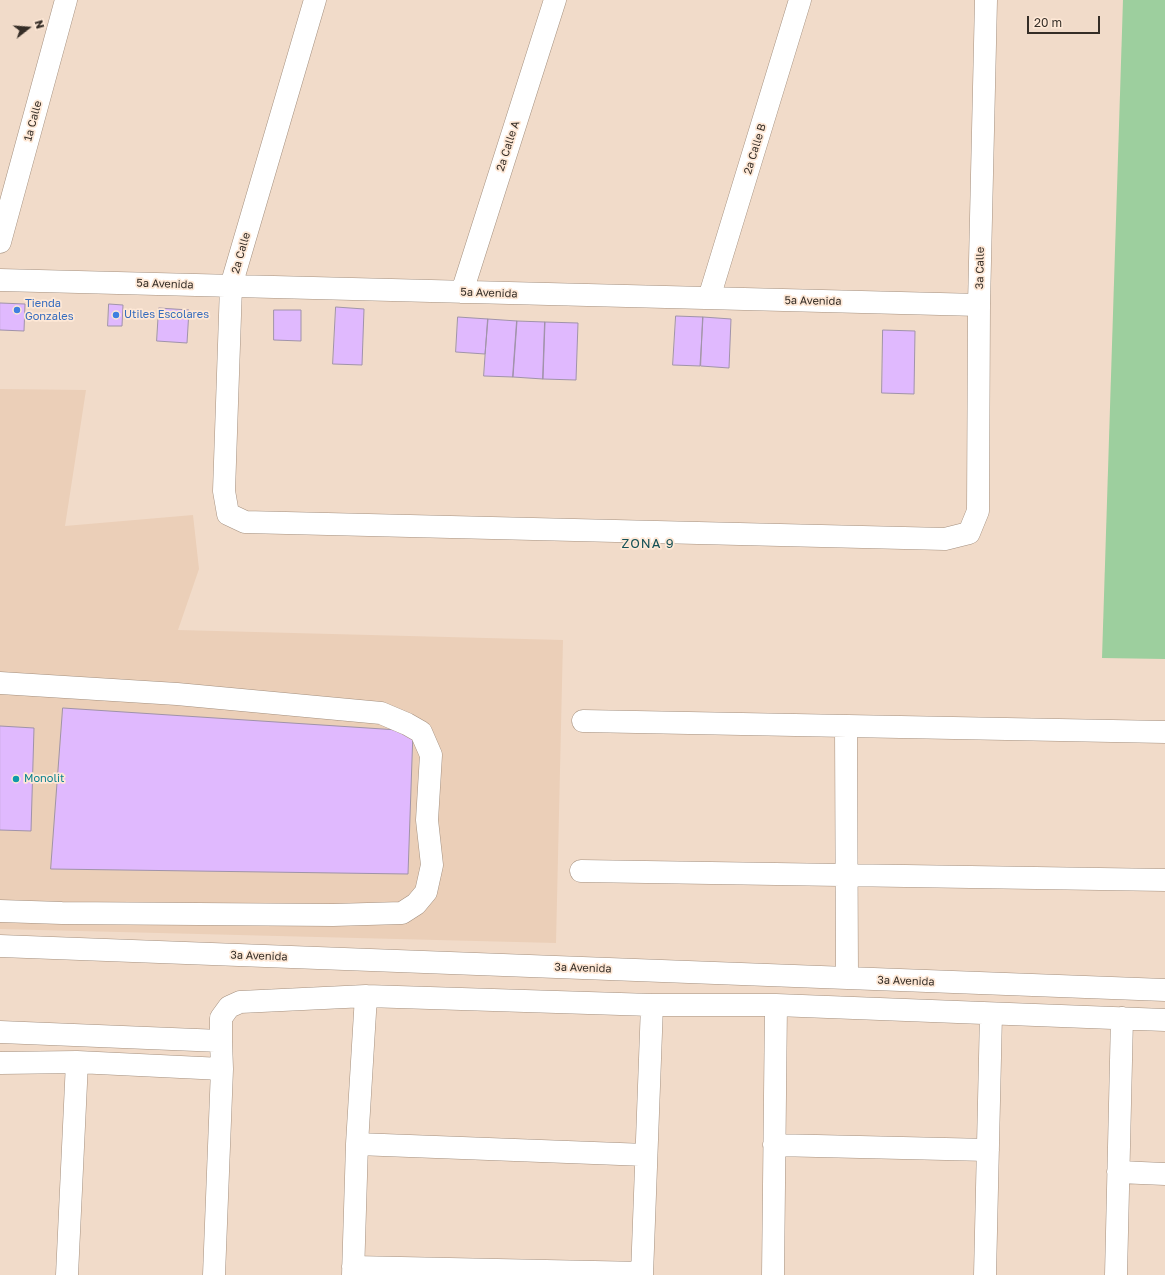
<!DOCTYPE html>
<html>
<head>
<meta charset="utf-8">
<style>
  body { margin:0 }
  #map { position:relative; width:1165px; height:1275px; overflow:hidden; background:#f1dbc9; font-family:"Golos Text",sans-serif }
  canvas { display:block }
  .north { position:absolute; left:8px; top:8px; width:40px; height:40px; -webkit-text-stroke:3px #fee8d6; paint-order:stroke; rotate:73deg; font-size:11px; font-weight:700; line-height:16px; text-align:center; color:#352d26 }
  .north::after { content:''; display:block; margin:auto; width:14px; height:18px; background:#352d26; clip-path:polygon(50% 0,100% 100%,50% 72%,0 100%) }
  .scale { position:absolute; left:1027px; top:16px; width:73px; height:18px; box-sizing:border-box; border:2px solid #352d26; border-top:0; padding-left:5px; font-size:12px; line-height:14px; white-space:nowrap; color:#352d26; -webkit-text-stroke:3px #fee8d6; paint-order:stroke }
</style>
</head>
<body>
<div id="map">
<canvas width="1165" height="1275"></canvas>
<div class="north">N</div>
<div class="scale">20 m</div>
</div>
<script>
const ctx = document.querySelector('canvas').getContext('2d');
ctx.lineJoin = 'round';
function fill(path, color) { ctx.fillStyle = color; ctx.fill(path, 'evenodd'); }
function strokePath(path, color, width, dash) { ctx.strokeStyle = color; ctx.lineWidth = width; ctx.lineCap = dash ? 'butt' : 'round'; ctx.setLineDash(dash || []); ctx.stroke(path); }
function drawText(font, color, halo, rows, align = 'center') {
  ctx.font = font + ' "Golos Text",sans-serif'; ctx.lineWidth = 3.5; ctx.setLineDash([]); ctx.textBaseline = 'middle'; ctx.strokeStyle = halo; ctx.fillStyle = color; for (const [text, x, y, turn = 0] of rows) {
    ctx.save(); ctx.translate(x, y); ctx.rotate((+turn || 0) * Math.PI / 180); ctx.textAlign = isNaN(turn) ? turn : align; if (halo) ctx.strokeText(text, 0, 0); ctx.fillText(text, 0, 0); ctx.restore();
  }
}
const built = new Path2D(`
  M0,389L86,390L65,526L193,515L199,569L178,630L563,640L556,943L0,929Z`);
const green = new Path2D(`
  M1123,0H1165V659L1102,658Z`);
const building = new Path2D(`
  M0,303L25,304L24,331L0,330Z
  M109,304L123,305L122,326H108Z
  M336,307L364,309L362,365L333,364Z
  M159,308L189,310L187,343L157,341Z
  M274,310H301V341L274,340Z
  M676,316L703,317L700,366L673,365Z
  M458,317L488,319L485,354L456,352Z
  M703,317L731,319L729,368L701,366Z
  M488,319L517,321L513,377L484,376Z
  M517,321L545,322L543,379L513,377Z
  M545,322L578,323L576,380L543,379Z
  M883,330L915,331L914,394L882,393Z
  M63,708L413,731L408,874L51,869Z
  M0,726L34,728L31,831L0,830Z`);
const minor = new Path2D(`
  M315,0L231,286L224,491L228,514L245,522L945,539L969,533L978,511L979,305L986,0
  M0,242L66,0
  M0,280L979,305
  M462,292L555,0
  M709,298L800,0
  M0,683L177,694L381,713L407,724L421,732L431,755L427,820L432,865L426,892L416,904L402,913L333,915L62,913L0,911
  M583,721L1165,732
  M846,726L847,978
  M581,871L1165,880
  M0,946L1165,990
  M0,1032L221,1041
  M0,1063L77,1062L222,1069
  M357,1144L646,1155
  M774,1145L988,1150
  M1118,1172L1165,1174
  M353,1267L642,1273
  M67,1275L77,1062
  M214,1275L222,1069L221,1041V1018L229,1007L240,1002L366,996L652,1005H776L1165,1020
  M353,1275L357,1144L366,996
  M642,1275L652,1005
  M773,1275L776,1005
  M985,1275L991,1014
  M1116,1275L1122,1018`);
const markers = [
  [17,310,4,"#3f7fe0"],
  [116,315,4,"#3f7fe0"],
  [16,779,4,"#0f9aa8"]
];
const streetNames = [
  ["1a Calle",33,121,-75],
  ["2a Calle A",508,146,-72],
  ["2a Calle B",755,149,-73],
  ["2a Calle",241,253,-74],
  ["3a Calle",980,268,-89],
  ["5a Avenida",165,284,2],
  ["5a Avenida",489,293,2],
  ["5a Avenida",813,301,1],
  ["3a Avenida",259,956,2],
  ["3a Avenida",583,968,2],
  ["3a Avenida",906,981,2]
];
const shopNames = [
  ["Tienda",25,304],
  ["Gonzales",25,317],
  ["Utiles Escolares",124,315]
];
const cultureNames = [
  ["Monolit",24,779]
];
const quarterNames = [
  ["ZONA 9",648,544]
];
fill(built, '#ebcfb8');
fill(green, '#9dcf9e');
fill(building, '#e0b9fe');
strokePath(building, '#a093a9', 1);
strokePath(minor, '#a4907f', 23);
strokePath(minor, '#fff', 22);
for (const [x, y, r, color] of markers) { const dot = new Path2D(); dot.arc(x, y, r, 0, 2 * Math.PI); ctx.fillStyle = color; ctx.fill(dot); strokePath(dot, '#fee8d6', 1.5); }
drawText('11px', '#352d26', '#fee8d6', streetNames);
drawText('11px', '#366cbe', '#fee8d6', shopNames, 'left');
drawText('11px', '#0d838f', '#fee8d6', cultureNames, 'left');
ctx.letterSpacing = '1px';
drawText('13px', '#165257', '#fee8d6', quarterNames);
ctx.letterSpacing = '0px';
</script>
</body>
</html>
